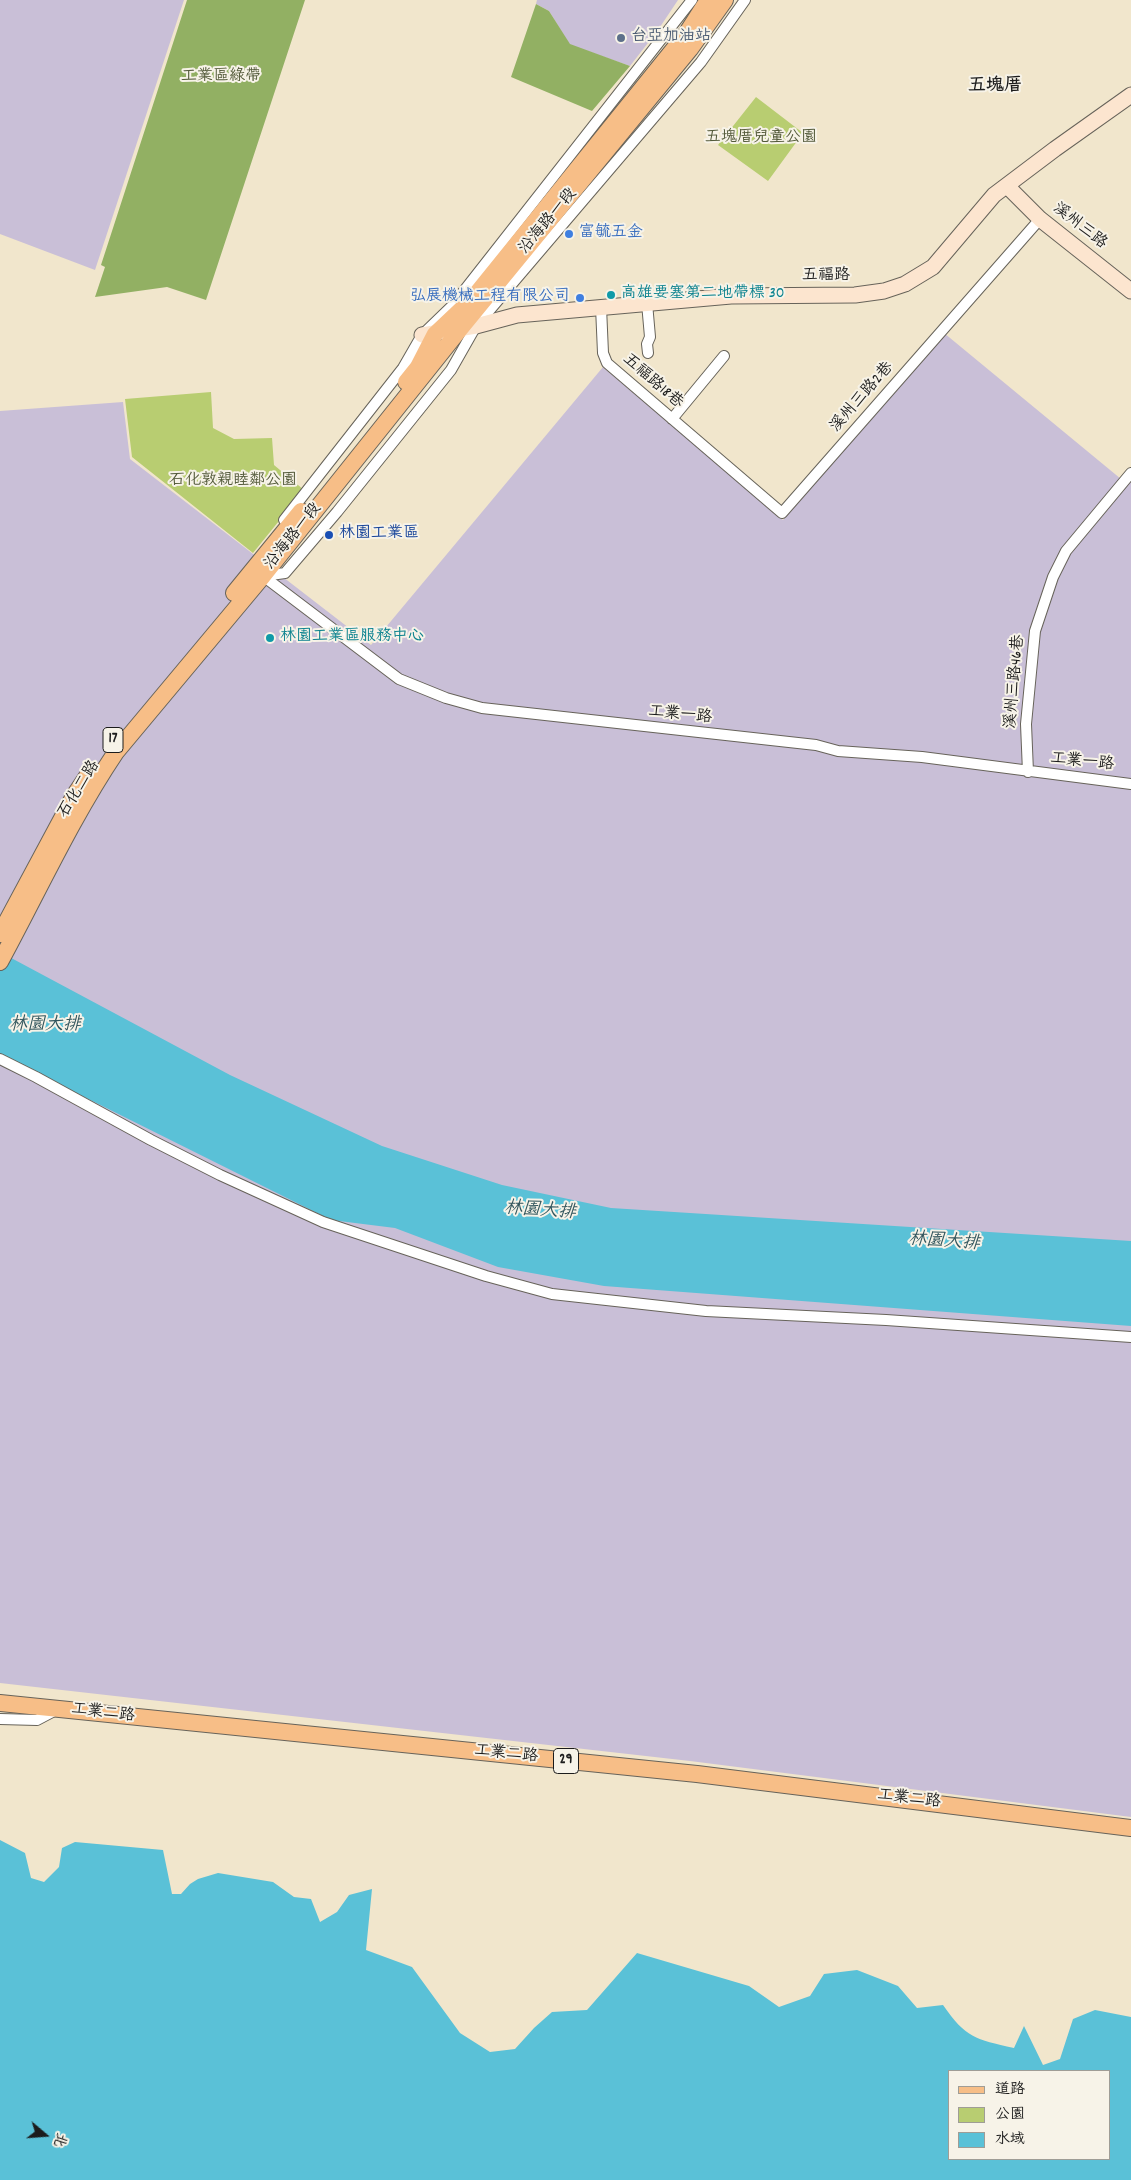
<!DOCTYPE html>
<html>
<head>
<meta charset="utf-8">
<style>
  body { margin:0 }
  #map { position:relative; width:1131px; height:2180px; overflow:hidden; background:#f1e6cc; font-family:Dekko,"LXGW WenKai TC",sans-serif }
  canvas { display:block }
  .legend { position:absolute; left:948px; top:2070px; width:162px; height:90px; box-sizing:border-box; background:#f7f3e8; border:1px solid #9f9d96; margin:0; padding:6px 9px; list-style:none; font-size:15px; color:#1c1c1c }
  .legend li { display:flex; align-items:center; gap:10px; height:25px }
  .legend b { width:25px; border:1px solid #9f9d96 }
  .north { position:absolute; left:20px; top:2110px; width:50px; height:50px; -webkit-text-stroke:4px #f7f3e8; paint-order:stroke; rotate:108deg; font-size:14px; font-weight:700; line-height:20px; text-align:center; color:#1c1c1c }
  .north::after { content:''; display:block; margin:auto; width:18px; height:22px; background:#1c1c1c; clip-path:polygon(50% 0,100% 100%,50% 72%,0 100%) }
</style>
</head>
<body>
<div id="map">
<canvas width="1131" height="2180"></canvas>
<ul class="legend">
<li><b style="height:6px;background:#f7be87"></b>道路</li>
<li><b style="height:14px;background:#b8cd71"></b>公園</li>
<li><b style="height:14px;background:#5ac1d7"></b>水域</li>
</ul>
<div class="north">北</div>
</div>
<script>
const ctx = document.querySelector('canvas').getContext('2d');
ctx.lineJoin = 'round';
function fill(path, color) { ctx.fillStyle = color; ctx.fill(path, 'evenodd'); }
function strokePath(path, color, width, dash) { ctx.strokeStyle = color; ctx.lineWidth = width; ctx.lineCap = dash ? 'butt' : 'round'; ctx.setLineDash(dash || []); ctx.stroke(path); }
function drawText(font, color, halo, rows, align = 'center') {
  ctx.font = font + ' Dekko,"LXGW WenKai TC",sans-serif'; ctx.lineWidth = 4; ctx.setLineDash([]); ctx.textBaseline = 'middle'; ctx.strokeStyle = halo; ctx.fillStyle = color; for (const [text, x, y, turn = 0] of rows) {
    ctx.save(); ctx.translate(x, y); ctx.rotate((+turn || 0) * Math.PI / 180); ctx.textAlign = isNaN(turn) ? turn : align; if (halo) ctx.strokeText(text, 0, 0); ctx.fillText(text, 0, 0); ctx.restore();
  }
}
const industrial = new Path2D(`
  M0,0H184L95,270L0,234Z
  M537,0H678L658,30L630,66L570,45L549,11L536,4Z
  M944,333L1121,479L1131,467V1817L690,1761L0,1683V411L123,402L130,459L371,645L603,367L783,520Z`);
const green = new Path2D(`
  M756,97L803,133L768,181L718,145Z
  M211,392L213,428L234,439L272,438L274,465L304,490L253,553L132,457L125,399Z`);
const forest = new Path2D(`
  M187,0H305L206,300L167,287L95,297L105,267L101,265Z
  M536,4L549,11L570,44L630,66L592,111L511,77Z`);
const water = new Path2D(`
  M0,952L230,1075L382,1146L502,1185L611,1208L1131,1241V1326L604,1286L498,1267L395,1228L331,1220L0,1055Z
  M0,1840L25,1853L31,1878L44,1882L59,1867L62,1848L75,1842L163,1850L172,1894H181L190,1884L198,1879L218,1873L273,1882L294,1897L311,1899L320,1922L337,1912L349,1895L372,1889L366,1950L412,1967L460,2033L490,2052L515,2049L534,2028L552,2012L587,2010L637,1953L749,1986L779,2007L810,1996L824,1974L857,1970L898,1986L917,2008L943,2005C966,2038 975,2039 1014,2048L1024,2026L1043,2065L1060,2059L1073,2019L1095,2010L1131,2017V2180H0ZM1110,2071V2159H950V2071Z`);
const street = new Path2D(`
  M647,303L650,337L647,344L648,353
  M601,307L603,353L607,363L782,513L1040,219
  M672,419L724,356
  M284,520L403,368L422,335L452,306L692,0
  M263,576L399,679L446,698L482,708L816,745L838,751L922,757L1131,784
  M263,576L285,573L337,512L451,370L476,326L701,62L745,0
  M1028,772L1026,724L1035,631L1053,577L1066,551L1131,473
  M0,1059L36,1077L151,1140L220,1175L323,1222L486,1276L552,1294L706,1311L886,1320L1131,1337
  M0,1719L37,1720L56,1710`);
const secondary = new Path2D(`
  M1008,187L1040,219L1131,291
  M422,335L476,326L517,315L731,296L855,295L884,291L905,284L933,267L994,195L1055,149L1131,95`);
const primary = new Path2D(`
  M406,382L418,367L435,334L472,299L686,34L708,0
  M234,593L301,511
  M0,934L74,796L90,772
  M0,962C38,892 71,819 116,752L263,576L461,328L690,49L725,0
  M0,1703L697,1774L1131,1828`);
const markers = [
  [621,38,5,"#5c6f8a"],
  [569,234,5,"#3f7fe0"],
  [611,295,5,"#0f9aa8"],
  [580,298,5,"#3f7fe0"],
  [329,535,5,"#1a4fb4"],
  [270,638,5,"#0f9aa8"]
];
const shields = [
  [113,740,20],
  [566,1761,25]
];
const shieldNames = [
  ["17",113,740],
  ["29",566,1761]
];
const serviceNames = [
  ["台亞加油站",631,38]
];
const parkNames = [
  ["工業區綠帶",221,78],
  ["五塊厝兒童公園",761,139],
  ["石化敦親睦鄰公園",233,482]
];
const streetNames = [
  ["沿海路一段",549,222,-50],
  ["溪州三路",1079,227,38],
  ["五福路",826,277],
  ["五福路18巷",652,382,41],
  ["溪州三路2巷",863,398,-49],
  ["沿海路一段",294,537,-51],
  ["溪州三路46巷",1016,682,-85],
  ["工業一路",680,716,6],
  ["工業一路",1082,763,6],
  ["石化二路",80,790,-58],
  ["工業二路",103,1714,7],
  ["工業二路",506,1755,6],
  ["工業二路",909,1800,7]
];
const shopNames = [
  ["富毓五金",579,234],
  ["弘展機械工程有限公司",570,298,"right"]
];
const cultureNames = [
  ["高雄要塞第二地帶標 30",621,295],
  ["林園工業區服務中心",280,638]
];
const transitNames = [
  ["林園工業區",339,535]
];
const neighbourhoodNames = [
  ["五塊厝",995,88]
];
const waterNames = [
  ["林園大排",45,1027],
  ["林園大排",540,1212,4],
  ["林園大排",944,1243,4]
];
fill(industrial, '#c9bfd7');
fill(green, '#b8cd71');
fill(forest, '#92b063');
fill(water, '#5ac1d7');
strokePath(street, '#67635a', 12);
strokePath(secondary, '#67635a', 17);
strokePath(primary, '#67635a', 18);
strokePath(street, '#fff', 10);
strokePath(secondary, '#fce5cf', 15);
strokePath(primary, '#f7be87', 16);
for (const [x, y, r, color] of markers) { const dot = new Path2D(); dot.arc(x, y, r, 0, 2 * Math.PI); ctx.fillStyle = color; ctx.fill(dot); strokePath(dot, '#f7f3e8', 2); }
for (const [x, y, w] of shields) { const box = new Path2D(); box.roundRect(x - w / 2, y - 12.5, w, 25, 4); ctx.fillStyle = '#f7f3e8'; ctx.fill(box); strokePath(box, '#1c1c1c', 1); }
drawText('bold 15px', '#1c1c1c', null, shieldNames);
drawText('16px', '#4e5e75', '#f7f3e8', serviceNames, 'left');
drawText('16px', '#535a3a', '#f7f3e8', parkNames);
drawText('16px', '#1c1c1c', '#f7f3e8', streetNames);
drawText('16px', '#366cbe', '#f7f3e8', shopNames, 'left');
drawText('16px', '#0d838f', '#f7f3e8', cultureNames, 'left');
drawText('16px', '#164399', '#f7f3e8', transitNames, 'left');
drawText('bold 18px', '#1c1c1c', '#f7f3e8', neighbourhoodNames);
drawText('italic 18px', '#32565d', '#f7f3e8', waterNames);
</script>
</body>
</html>
